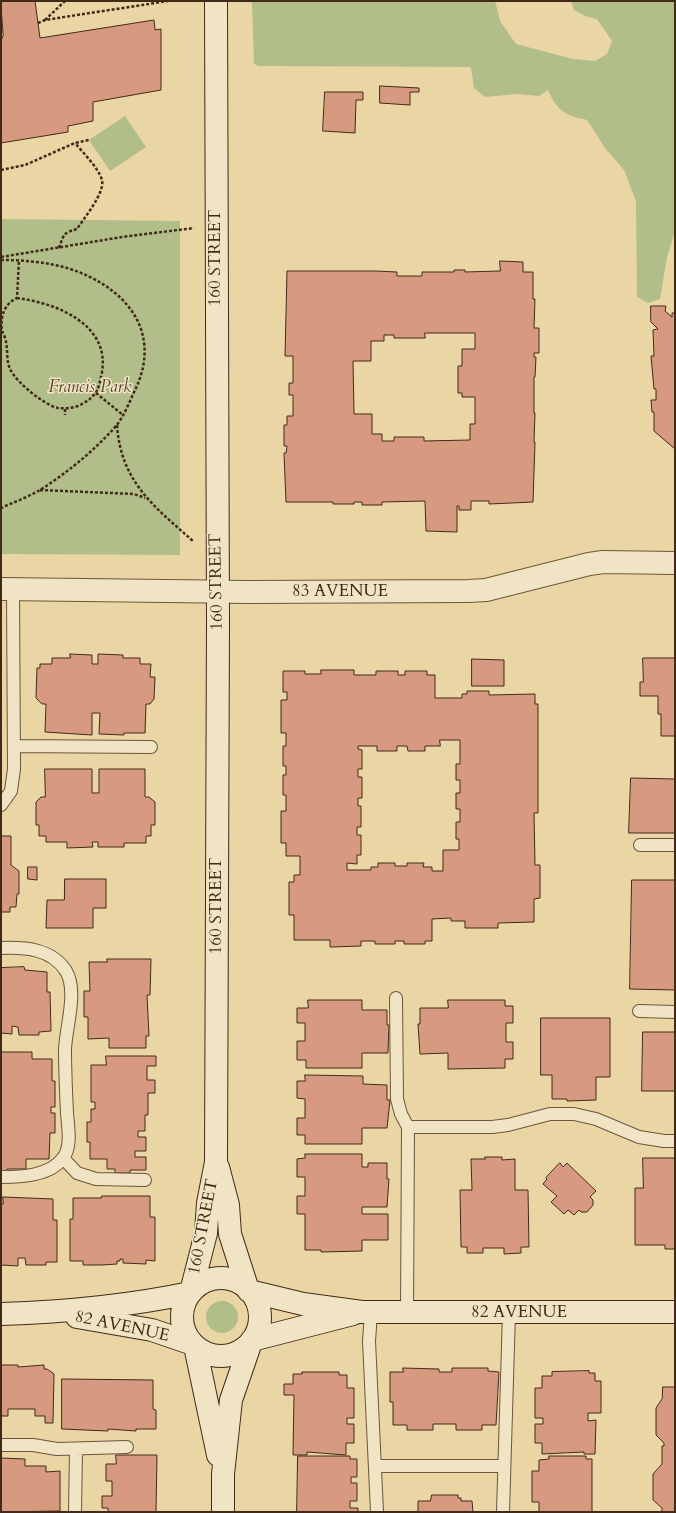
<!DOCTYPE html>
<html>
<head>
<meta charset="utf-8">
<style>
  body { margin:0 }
  #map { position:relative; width:676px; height:1513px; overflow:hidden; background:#ead5a4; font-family:Cardo,serif }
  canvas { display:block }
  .frame { position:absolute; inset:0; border:2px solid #422a19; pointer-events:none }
</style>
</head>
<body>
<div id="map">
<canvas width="676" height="1513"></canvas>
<div class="frame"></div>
</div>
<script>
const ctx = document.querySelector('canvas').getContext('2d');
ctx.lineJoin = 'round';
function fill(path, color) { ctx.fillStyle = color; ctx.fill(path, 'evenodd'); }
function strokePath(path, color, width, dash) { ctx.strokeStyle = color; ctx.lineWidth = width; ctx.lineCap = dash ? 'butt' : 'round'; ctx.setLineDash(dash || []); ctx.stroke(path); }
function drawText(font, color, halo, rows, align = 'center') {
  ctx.font = font + ' Cardo,serif'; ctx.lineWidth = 3; ctx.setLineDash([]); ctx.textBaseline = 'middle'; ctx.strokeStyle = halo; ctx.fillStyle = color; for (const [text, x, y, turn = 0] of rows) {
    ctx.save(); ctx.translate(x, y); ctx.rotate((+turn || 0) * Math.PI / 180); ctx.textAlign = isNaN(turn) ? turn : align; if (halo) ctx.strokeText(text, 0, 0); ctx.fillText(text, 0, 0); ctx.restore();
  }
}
const green = new Path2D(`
  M252,1H495L500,21L516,44L573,59L595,61L607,54L612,41L597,19L585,16L574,10L571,1H675V231L667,257L660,299L648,303L637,297L636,201L624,170L605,148L587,120C565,115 557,111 548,90L539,96L517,94L485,97L474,88L471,67L259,66L254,64Z
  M125,116L146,147L110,171L89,140Z
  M1,219L180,221V555L1,554Z
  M206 1317a16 16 0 1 1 32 0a16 16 0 1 1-32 0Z`);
const building = new Path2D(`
  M1,1H35L40,38L154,20L155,30L161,29V90L93,102V121L68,126V132L1,143V41L3,36Z
  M380,86L419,88V92H410V105L380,103Z
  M325,92H363V100H356L355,133L323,131Z
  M500,261L523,262V272H533V299H535L534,328H539V353H534V357H536L535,377H534V413H535L534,442H535L533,502L489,504V501H471V510H459V506H457V532L426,531L425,501L382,502V505H362V502H354V504H333V502H286L284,453H286L287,446H284V425H287V416H293V395H289V383H293V356H285L287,271H376L397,272V276H422V272H454V270H465V272L500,271ZM425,333H475V349H462V366H458V393H462V397H475V424H470V440L424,441V437H394V441H382V434H372V414H354L353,361H371V341H384V335H394V338H425Z
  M651,306H666L665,311L672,317V313H675V449L654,431V412H652L651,400H656V389H654L651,356H654L653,330L658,329L651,322Z
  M70,654L92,655V664H98V654L123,655V658H140V664H151L150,677H155L154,699L150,704H146L145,733H124V735L99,734L100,713H92V735L45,732L46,704H42L36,698L37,668H40V664H52V658H70Z
  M643,658H675V736H661V714H658V696H640V682H643Z
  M472,659L504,660V686H472Z
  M321,670H354V675H376V671H398V675H405V671H427V675H435V698H462V694H467V691H489V695L535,694V704H538V813H534L535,865H540V898L534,899V922L498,923V928H465V921H451V918L432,919V941H425V944H404V941H395V944H375V941H361V946L330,947V940H294V915H289V882H294V875H300V856H286V843H281V811H286V795H283V775H286V766H283V746H286V733H281V700H287V692H283V671H305V674H321ZM440,740H460V764H456V780H460V793H456V809H460V822H456V839H459V850H443V871H432V867H423L424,863H407V866H395V863H378V867H371V870H347V863L357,864V855H361V835H357V827H361V806H358V798H362V777H358V769H362V750L358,749V746H377V751H397V746H407L408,751H425V746H440Z
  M45,769H92V793H99V769H145V797H149L155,802V825H151V836H146V843H124V847H98V842H92L93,847L67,848V842H46V836H39V825H36V802L41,797H45Z
  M631,778L675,779V833H629Z
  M1,836H11V865L19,871V894H17L16,907H10V912H1Z
  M28,867H37V880L28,879Z
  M65,879H106V908H93V928H46L47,900H64Z
  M632,880H675V990L630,989Z
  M107,959H151L150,995H147L149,1036H146V1048H109V1038L88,1039V1017H84V991H90L89,962H107Z
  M24,967L25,970L47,972V992H50L51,1031L39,1032V1035H19L18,1027L12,1026V1034L1,1033V968Z
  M308,1000H362V1010H387V1025H389L388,1053H362V1068H306V1060H297V1041H305V1023H297V1008H308Z
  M448,1000H505V1006H513V1023H506V1042H513V1059H505V1068L448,1069V1053L420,1054L418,1024H420V1008H448Z
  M541,1018H610V1077H596V1100L567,1101V1099H552V1075H541Z
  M643,1032H675V1091H642Z
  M1,1052H32V1059H52V1081H55V1107H51V1113H55V1133H50L49,1159H26V1169H7V1171H1Z
  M106,1056H156V1066H147V1080H155V1093H148V1115H145V1131H138V1137H146V1151H135V1157H146V1170H130V1173H115V1169H107V1159H90V1142H87V1122H91V1109H95V1102H91V1065H106Z
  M305,1075L363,1076V1084L387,1085V1100H390L387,1128H362V1144H305V1135H297V1118H305V1099L297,1098V1081H305Z
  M305,1154H362V1167H368V1163H387V1179H389L387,1207H362V1214H388V1240H362V1251L321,1252V1250H305V1214H297V1196H305V1177H297V1159L305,1158Z
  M485,1157H502V1160L515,1159V1190H528L529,1247H521V1253L504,1254V1248H483V1253H467V1247H461L460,1190H472L471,1159H485Z
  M643,1158H675V1249H665V1245H635V1188H643Z
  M560,1163L563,1167L567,1163L596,1191L590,1197L593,1200V1205L587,1212H581L579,1210L574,1215L568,1210L564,1214L551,1202L557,1196L543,1184L547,1179L546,1178Z
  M102,1196H150V1217H155V1261L146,1260V1264L123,1263V1259H120V1261H117V1264L101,1265H83V1261H70V1219H73V1198H101Z
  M3,1197L53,1199V1220H57V1262H46V1265H26L25,1258H18V1266L3,1265L1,1267V1204H3Z
  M1,1365H18V1367L44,1365V1369H47L54,1374L53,1423H45V1416H35V1409H8V1416H1Z
  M403,1368L439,1369V1372H452V1368H488V1371L499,1372L496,1425H482V1430H456V1424H433V1430H407V1425H393V1402H390V1372H403Z
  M589,1371V1373H595V1381H601V1413H588V1421L596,1420L595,1454H584V1452L542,1454V1443H535V1424H543V1418H535V1388H542V1376H552V1372Z
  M302,1372H339V1375H347V1388H354V1418H347V1424H354V1443H346V1455L307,1452V1455H293L294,1395H284V1384H293V1374H302Z
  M62,1379L153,1380V1409L156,1410V1429H136V1431L108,1429V1431L62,1429Z
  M663,1387H675V1512H662V1508L653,1500V1474L662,1464V1446H664V1443L656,1435V1408L662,1399Z
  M116,1455H157L156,1512H108V1508H102V1496H112V1481H106V1464H116Z
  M298,1456H350V1459H357V1477H351V1483H357V1501H350V1508H358V1512H297Z
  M549,1456H586V1459H592V1512H539V1502H532V1471H539V1460L549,1459Z
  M1,1458L25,1459V1466H46V1472L60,1471V1511L1,1512Z
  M432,1495H458V1498H461V1501H472L473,1512H418V1501H430Z`);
const path = new Path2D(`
  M45,20L65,1
  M38,23L45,20L168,1
  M1,27H2
  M1,170L25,165L75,143L89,140
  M59,248C64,234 63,233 77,229C84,218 105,193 102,180C98,167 83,153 75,143
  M1,257L122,237L194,228
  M1,260C23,260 46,262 67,268C123,285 163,329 136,388C130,400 125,415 116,426C95,450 67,473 40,490C28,497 14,502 1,508
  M17,298C56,303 110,324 102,372C99,388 97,396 82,404C75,408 66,409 58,408C44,405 16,382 10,369C6,360 8,351 6,342C6,338 3,334 2,331C0,317 4,304 17,298L19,260
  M96,393L123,415
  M65,409V415
  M117,425C121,483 155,507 194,542
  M40,490L134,494L145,498`);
const lane = new Path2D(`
  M14,746L151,747
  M1,805L11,791L14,769L13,589
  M640,845H675
  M1,948C26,947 52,949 66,971C78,991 66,1027 65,1049C65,1071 66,1092 67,1113C68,1127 72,1147 63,1158C50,1176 21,1177 1,1177
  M396,998L397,1099L401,1114L408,1127L407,1313
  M639,1011L675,1012
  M408,1127H492L508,1125L550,1114H574L596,1119L639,1137L664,1141H675
  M63,1158L77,1173L96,1179L145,1180
  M371,1312L369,1341L377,1512
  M1,1445H33L57,1449L127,1447
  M375,1466H504
  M75,1512L76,1449
  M503,1512L509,1313`);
const street = new Path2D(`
  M1,589L248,592L468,591L486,590L589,564L603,562L675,563`);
const secondary = new Path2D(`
  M218,1167L228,1205L230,1234L248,1290
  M182 1317a39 39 0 1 1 78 0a39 39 0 1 1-78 0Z
  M249,1291L303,1304L362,1312H675
  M191,1292L206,1233L208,1203L216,1162L218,622L216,1
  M1,1314C65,1312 128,1306 190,1293
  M77,1317L152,1330L193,1344
  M252,1340L353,1314
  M195,1346L218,1455
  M223,1512V1474L231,1400L251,1342`);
const streetNames = [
  ["160 STREET",216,258,-90],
  ["160 STREET",217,582,-91],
  ["83 AVENUE",340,592],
  ["160 STREET",217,906,-90],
  ["160 STREET",204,1227,-79],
  ["82 AVENUE",519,1313],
  ["82 AVENUE",122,1327,12]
];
const parkNames = [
  ["Francis Park",90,388]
];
fill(green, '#b2be89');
fill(building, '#d79a81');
strokePath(building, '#422a19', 1);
strokePath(lane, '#6c553c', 14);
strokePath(street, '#6c553c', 24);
strokePath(secondary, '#422a19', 24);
strokePath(path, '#422a19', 2.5, [3, 2]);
strokePath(lane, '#f1e4c4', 12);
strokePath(street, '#f1e4c4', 22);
strokePath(secondary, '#f1e4c4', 22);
drawText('17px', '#422a19', '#f1e4c4', streetNames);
drawText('italic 17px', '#58482f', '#f1e4c4', parkNames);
</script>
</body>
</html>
